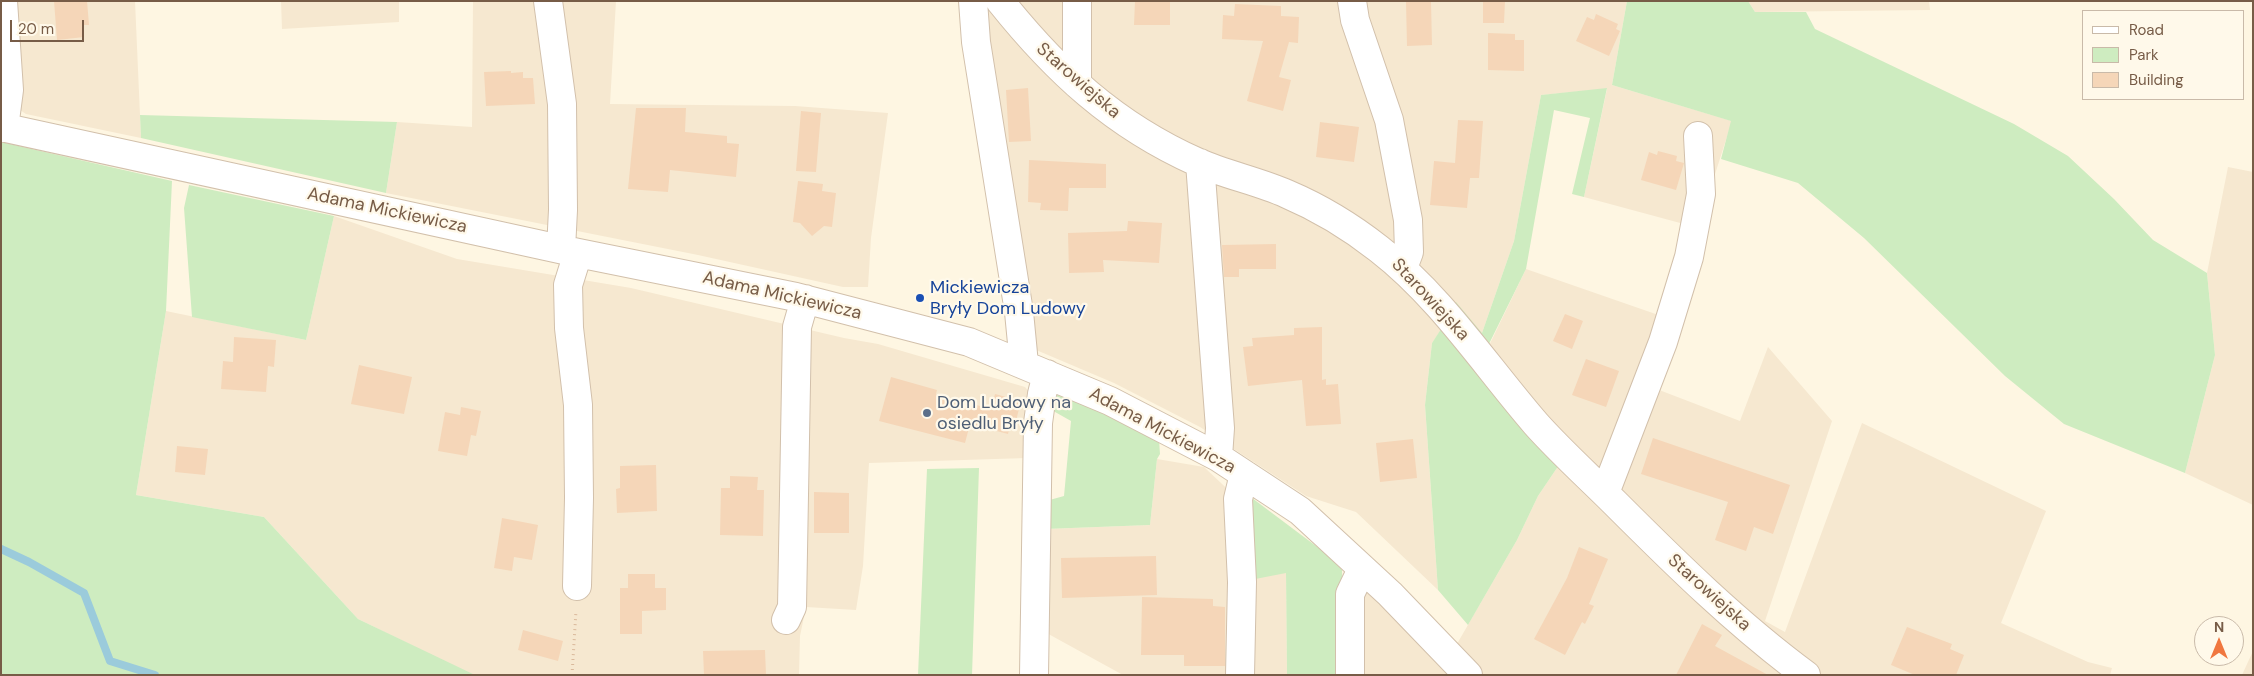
<!DOCTYPE html>
<html>
<head>
<meta charset="utf-8">
<style>
  body { margin:0 }
  #map { position:relative; width:2254px; height:676px; overflow:hidden; background:#fef6e2; font-family:"DM Sans",sans-serif }
  canvas { display:block }
  .frame { position:absolute; inset:0; border:2px solid #775c47; pointer-events:none }
  .legend { position:absolute; left:2082px; top:10px; width:162px; height:90px; box-sizing:border-box; background:#fff9ea; border:1px solid #c9baa9; margin:0; padding:6px 9px; list-style:none; font-size:15px; color:#775c47 }
  .legend li { display:flex; align-items:center; gap:10px; height:25px }
  .legend b { width:25px; border:1px solid #c9baa9 }
  .north { position:absolute; left:2194px; top:616px; width:50px; height:50px; box-sizing:border-box; background:#fff9ea; border:1px solid #c9baa9; border-radius:50%; rotate:0deg; font-size:14px; font-weight:700; line-height:20px; text-align:center; color:#775c47 }
  .north::after { content:''; display:block; margin:auto; width:18px; height:22px; background:#f0773f; clip-path:polygon(50% 0,100% 100%,50% 72%,0 100%) }
  .scale { position:absolute; left:10px; top:20px; width:74px; height:22px; box-sizing:border-box; border:2px solid #775c47; border-top:0; padding-left:6px; font-size:15px; line-height:18px; white-space:nowrap; color:#775c47; -webkit-text-stroke:4px #fff9ea; paint-order:stroke }
</style>
</head>
<body>
<div id="map">
<canvas width="2254" height="676"></canvas>
<div class="frame"></div>
<ul class="legend">
<li><b style="height:6px;background:#fff"></b>Road</li>
<li><b style="height:14px;background:#ceecc0"></b>Park</li>
<li><b style="height:14px;background:#f5d6b8"></b>Building</li>
</ul>
<div class="north">N</div>
<div class="scale">20 m</div>
</div>
<script>
const ctx = document.querySelector('canvas').getContext('2d');
ctx.lineJoin = 'round';
function fill(path, color) { ctx.fillStyle = color; ctx.fill(path, 'evenodd'); }
function strokePath(path, color, width, dash) { ctx.strokeStyle = color; ctx.lineWidth = width; ctx.lineCap = dash ? 'butt' : 'round'; ctx.setLineDash(dash || []); ctx.stroke(path); }
function drawText(font, color, halo, rows, align = 'center') {
  ctx.font = font + ' "DM Sans",sans-serif'; ctx.lineWidth = 4.5; ctx.setLineDash([]); ctx.textBaseline = 'middle'; ctx.strokeStyle = halo; ctx.fillStyle = color; for (const [text, x, y, turn = 0] of rows) {
    ctx.save(); ctx.translate(x, y); ctx.rotate((+turn || 0) * Math.PI / 180); ctx.textAlign = isNaN(turn) ? turn : align; if (halo) ctx.strokeText(text, 0, 0); ctx.fillText(text, 0, 0); ctx.restore();
  }
}
const residential = new Path2D(`
  M3,1H135L141,138L26,114L8,102Z
  M281,1H399V22L282,29Z
  M473,1H616L610,104L795,106L888,113L871,238L868,287H843L698,255L386,193L397,122L472,127Z
  M973,1H1627L1612,85L1732,121L1700,221L1695,227L1584,197L1607,89L1541,95L1514,241L1482,333L1449,318L1432,343L1425,405L1438,590L1356,512L1306,496L1200,427L1114,383L1022,344Z
  M1748,1H1929L1930,10L1755,12Z
  M2228,167L2253,172V505L2185,473L2215,355L2207,273Z
  M334,216L457,259L631,288L844,338L878,344L1025,387L1040,404L1027,458L869,463L863,566L856,610L806,607L800,636L799,675H475L464,671L358,619L264,517L136,495L166,311L306,340Z
  M1526,269L1670,319L1654,388L1740,421L1768,347L1832,421L1765,621L1785,632L1862,423L2046,511L2001,623L2088,662L2112,668L2110,675H1345L1362,569L1450,656L1517,540L1538,496L1561,462L1483,358Z
  M1157,459L1204,467L1238,499L1286,572L1287,675H1123L1043,631L1045,529L1150,525Z
  M2253,651V675H2242Z`);
const green = new Path2D(`
  M1627,1H1748L1755,12H1806L1815,29L2014,124L2068,156L2114,199L2153,240L2207,273L2215,355L2185,473L2064,424L2005,376L1864,238L1798,183L1721,159L1731,121L1612,85Z
  M1607,88L1584,197L1572,194L1590,118L1554,110L1526,269L1485,352L1451,312L1456,302L1482,333L1514,241L1541,95Z
  M140,115L397,122L386,193L141,138Z
  M1,142L172,181L166,311L136,495L264,517L358,619L475,675H1Z
  M189,185L334,216L306,340L192,317L184,208Z
  M1443,326L1561,462L1538,496L1517,540L1468,625L1438,590L1425,405L1432,343Z
  M1059,392L1098,409L1159,440L1160,454L1157,459L1150,525L1045,529L1046,501L1064,496L1071,421L1048,408L1049,399Z
  M979,468L972,675H918L927,469Z
  M1244,492L1328,555L1342,570L1345,675H1287L1286,573L1245,581Z`);
const stream = new Path2D(`
  M1,549L29,562L84,593L110,661L155,675`);
const building = new Path2D(`
  M54,1H87L89,25H83L84,37L57,40Z
  M1135,1H1170V25H1134Z
  M1483,1H1505L1504,23H1483Z
  M1406,2H1431L1432,45L1407,46Z
  M1235,4L1281,6V16L1299,17L1298,43L1289,42L1279,77L1291,80L1283,111L1247,101L1263,41L1222,39L1223,15L1234,16Z
  M1596,14L1618,24L1616,29L1620,31L1609,56L1576,41L1587,17L1594,20Z
  M1488,33L1515,34V40H1524V71L1488,70Z
  M511,71V73L523,72V78H533L535,104L486,106L484,72Z
  M1028,88L1031,141L1009,142L1006,90Z
  M636,108H686L685,132L727,136V143L739,144L736,177L670,170L668,192L628,189Z
  M801,111L821,113L816,172L796,171Z
  M1458,120L1483,121L1479,178H1470L1467,208L1430,205L1434,161L1455,163Z
  M1320,122L1359,127L1354,162L1316,157Z
  M1658,151L1677,156L1676,161L1684,163L1676,190L1641,180L1649,152L1657,155Z
  M1029,160L1106,164V188H1069L1068,211L1040,210L1041,203L1028,202Z
  M798,181L823,184L822,191L836,193L832,227L824,226L812,236L800,223L793,222Z
  M1128,221L1162,223L1159,263L1103,260L1104,272L1069,273L1068,233L1127,231Z
  M1276,244V269H1239V277H1224L1222,245Z
  M1565,314L1583,321L1572,349L1553,341Z
  M1322,327V380L1326,379V385L1338,384L1341,424L1306,426L1302,380L1248,386L1243,347L1253,346L1252,338L1294,335V328Z
  M234,337L276,340L274,367L268,366L266,392L221,389L223,361L233,362Z
  M1586,359L1619,371L1606,407L1572,395Z
  M359,365L412,377L404,414L351,404Z
  M891,377L937,390L936,394L991,409L995,394L1021,401L1016,421H1011L1008,434L970,424L965,443L879,421Z
  M461,407L481,411L476,436L471,435L467,456L438,451L445,412L460,415Z
  M1653,438L1790,485L1773,534L1754,527L1746,551L1715,540L1728,502L1641,474Z
  M1413,439L1417,478L1380,482L1376,443Z
  M177,446L208,449L205,475L175,472Z
  M656,465L657,511L617,513L616,489L620,488V466Z
  M730,476L758,477L757,490H764L763,536L720,535L721,488H730Z
  M814,492L849,493V533H814Z
  M502,518L538,525L532,560L514,557L512,571L494,568Z
  M1579,547L1608,559L1589,604L1594,606L1585,624L1582,622L1565,655L1534,639L1567,578Z
  M1156,556L1157,595L1062,598L1061,558Z
  M628,574H655V588H666V610L642,611V634H620V588H628Z
  M1142,597L1213,599V606L1225,607V666H1184V655H1141Z
  M1702,624L1722,635L1715,646L1768,675H1676Z
  M1907,627L1952,644L1950,649L1964,655L1956,675H1915L1891,665Z
  M523,630L563,641L558,661L518,650Z
  M765,650L766,675H704L703,651Z`);
const path = new Path2D(`
  M572,675L576,611`);
const minor = new Path2D(`
  M3,1L9,90L4,128
  M548,1L562,104L563,210L561,249
  M973,1L976,42L1019,312L1024,364
  M1000,1C1056,71 1114,125 1197,162C1226,175 1258,181 1287,194C1320,208 1351,227 1379,249C1441,297 1485,365 1536,424C1561,452 1589,477 1615,503C1676,564 1737,624 1806,675
  M1352,1L1355,20L1389,120L1408,220L1409,252L1403,268
  M1077,84V1
  M1,127L578,253L796,297L969,342L1110,401L1218,457L1300,511L1390,594L1468,675
  M1200,163L1220,428L1218,457
  M1605,493L1663,342L1689,257L1701,194L1698,136
  M577,586L579,498L578,405L569,328L568,285L578,253
  M786,620L792,607L797,327L805,299
  M1034,675L1038,423L1042,394L1047,374
  M1240,675L1242,582L1238,499L1244,474
  M1350,675V594L1362,569`);
const markers = [
  [920,298,5,"#1a4fb4"],
  [927,413,5,"#5c6f8a"]
];
const streetNames = [
  ["Starowiejska",1078,81,41],
  ["Adama Mickiewicza",387,211,12],
  ["Adama Mickiewicza",782,296,13],
  ["Starowiejska",1430,300,47],
  ["Adama Mickiewicza",1162,431,28],
  ["Starowiejska",1709,593,42]
];
const transitNames = [
  ["Mickiewicza",930,288],
  ["Bryły Dom Ludowy",930,309]
];
const serviceNames = [
  ["Dom Ludowy na",937,403],
  ["osiedlu Bryły",937,424]
];
fill(residential, '#f6e8d0');
fill(green, '#ceecc0');
strokePath(stream, '#9bcbdb', 8);
fill(building, '#f5d6b8');
strokePath(minor, '#d2c0ab', 30);
strokePath(path, '#dab99b', 3, [1, 4]);
strokePath(minor, '#fff', 28);
for (const [x, y, r, color] of markers) { const dot = new Path2D(); dot.arc(x, y, r, 0, 2 * Math.PI); ctx.fillStyle = color; ctx.fill(dot); strokePath(dot, '#fff9ea', 2); }
drawText('18px', '#775c47', '#fff9ea', streetNames);
drawText('18px', '#164399', '#fff9ea', transitNames, 'left');
drawText('18px', '#4e5e75', '#fff9ea', serviceNames, 'left');
</script>
</body>
</html>
